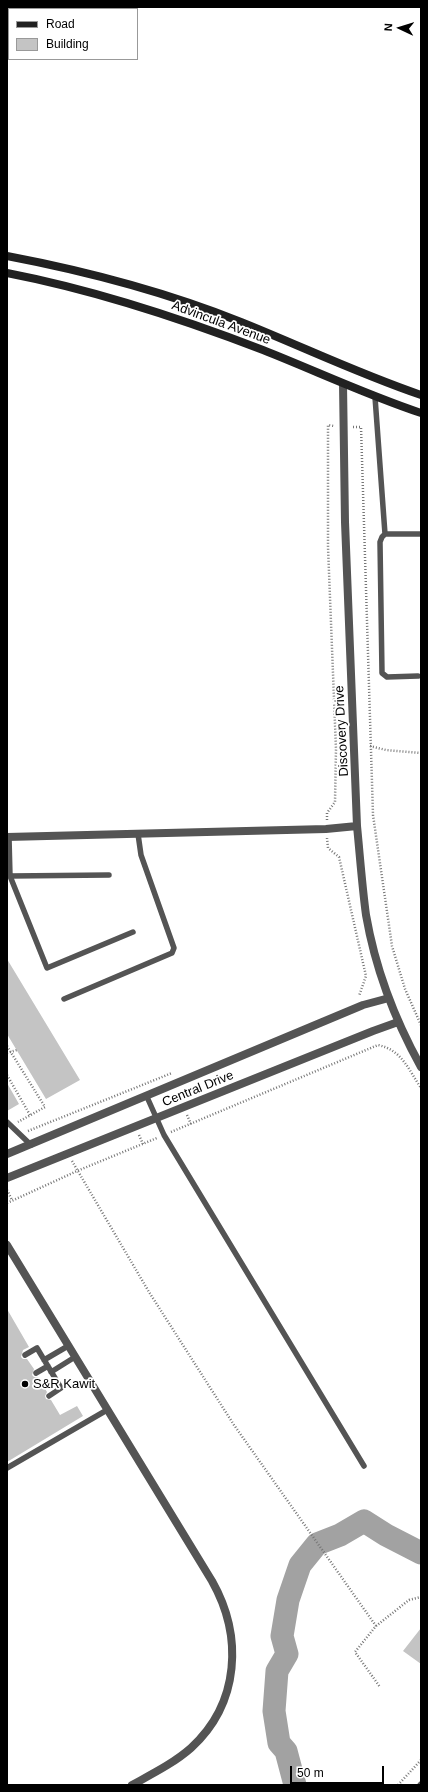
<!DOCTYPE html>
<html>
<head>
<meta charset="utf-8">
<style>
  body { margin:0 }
  #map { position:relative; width:428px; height:1792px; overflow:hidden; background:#fff; font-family:Arial,sans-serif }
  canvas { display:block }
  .frame { position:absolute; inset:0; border:8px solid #000; pointer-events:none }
  .legend { position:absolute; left:8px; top:8px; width:130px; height:52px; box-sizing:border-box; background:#fff; border:1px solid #999; margin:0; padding:5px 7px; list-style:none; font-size:12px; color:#000 }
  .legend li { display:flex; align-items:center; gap:8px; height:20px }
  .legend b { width:20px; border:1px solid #999 }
  .north { position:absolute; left:380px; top:8px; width:40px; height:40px; -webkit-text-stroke:3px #fff; paint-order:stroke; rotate:274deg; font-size:11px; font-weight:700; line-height:16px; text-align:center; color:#000 }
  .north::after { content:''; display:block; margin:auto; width:14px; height:18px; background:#000; clip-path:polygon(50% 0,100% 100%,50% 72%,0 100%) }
  .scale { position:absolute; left:290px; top:1766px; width:94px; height:18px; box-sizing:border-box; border:2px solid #000; border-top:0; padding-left:5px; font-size:12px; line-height:14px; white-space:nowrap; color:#000; -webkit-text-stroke:3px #fff; paint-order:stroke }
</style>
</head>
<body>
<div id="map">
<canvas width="428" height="1792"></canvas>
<div class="frame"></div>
<ul class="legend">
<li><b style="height:5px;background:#212121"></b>Road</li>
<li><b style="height:11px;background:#c4c4c4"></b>Building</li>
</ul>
<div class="north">N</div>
<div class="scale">50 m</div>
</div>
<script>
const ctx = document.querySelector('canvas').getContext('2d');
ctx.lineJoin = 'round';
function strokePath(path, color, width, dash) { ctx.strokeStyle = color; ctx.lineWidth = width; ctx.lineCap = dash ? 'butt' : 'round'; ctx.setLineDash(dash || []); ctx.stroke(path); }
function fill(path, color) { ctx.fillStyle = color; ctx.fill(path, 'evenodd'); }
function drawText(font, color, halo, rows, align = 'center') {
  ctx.font = font + ' Arial,sans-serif'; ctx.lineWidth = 3.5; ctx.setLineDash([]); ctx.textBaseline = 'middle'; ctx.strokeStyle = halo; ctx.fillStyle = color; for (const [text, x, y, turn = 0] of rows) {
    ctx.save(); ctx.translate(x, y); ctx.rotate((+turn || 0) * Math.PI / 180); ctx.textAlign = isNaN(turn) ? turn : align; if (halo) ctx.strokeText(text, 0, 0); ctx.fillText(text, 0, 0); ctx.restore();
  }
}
const river = new Path2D(`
  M295,1785L286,1751L279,1743L274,1711L277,1671L287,1654L282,1636L288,1600L300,1565L317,1544L340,1535L364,1521L386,1535L421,1553`);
const building = new Path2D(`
  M7,959L80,1080L46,1099L7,1034Z
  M7,1083L19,1104L7,1111Z
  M7,1309L29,1347L23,1350L21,1357L23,1359H27L34,1369L32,1375L34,1377H38L47,1392L45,1396L46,1399L51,1400L60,1415L77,1406L83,1416L7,1462Z
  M421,1628V1664L403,1651Z`);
const path = new Path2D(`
  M353,427H361L373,815L392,946L405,989L421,1025
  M370,746L386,750L421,753
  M327,820V813L335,802L336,749L328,547V425L334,426
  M327,838L328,848L339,857L366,976L359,996
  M7,1046L45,1107L18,1122
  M7,1053L17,1050
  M7,1075L30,1115
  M187,1115L191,1124
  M28,1131L172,1073
  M171,1132L378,1045C402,1050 408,1069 421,1088
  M139,1135L143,1144
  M72,1161L149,1292L234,1425L376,1626L355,1652L380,1687
  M7,1190L12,1200
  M7,1203L77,1171L157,1138
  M376,1626L409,1600L421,1597
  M398,1785L421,1760`);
const service = new Path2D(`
  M375,397L385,534
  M418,676L387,677L382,673L380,542L382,537L385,534H421
  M9,837L10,876L47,968L133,932
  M10,876L109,875
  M64,999L172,953L174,948L141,855L138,834
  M147,1097L164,1135L364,1466
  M7,1122L31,1145
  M25,1355L37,1348L61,1388L49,1396
  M44,1360L68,1346
  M51,1372L75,1357
  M36,1373L48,1366
  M7,1468L107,1410
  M420,1785L421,1784`);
const minor = new Path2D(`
  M343,384L345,522L357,826C360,856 362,885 366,915C375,967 395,1020 421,1067
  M7,837L326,829L357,826
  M7,1154L363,1005L389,998
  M7,1178L373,1031L398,1022
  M7,1245L212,1581C243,1636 240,1703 191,1748C174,1763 152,1774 132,1785`);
const secondary = new Path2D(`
  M7,256C86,271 166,292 241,322C301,346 359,374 421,395
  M7,273C95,290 180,318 263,350C316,371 367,395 421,413`);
const markers = [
  [25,1384,4,"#000"]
];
const streetNames = [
  ["Advincula Avenue",221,323,20],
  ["Discovery Drive",342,731,-93],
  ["Central Drive",198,1089,-22]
];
const poiNames = [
  ["S&R Kawit",33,1384]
];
strokePath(river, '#a2a2a2', 23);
fill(building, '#c4c4c4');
strokePath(path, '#767676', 2.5, [1, 2]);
strokePath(service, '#545454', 5.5);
strokePath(minor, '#545454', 8);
strokePath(secondary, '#212121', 8);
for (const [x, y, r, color] of markers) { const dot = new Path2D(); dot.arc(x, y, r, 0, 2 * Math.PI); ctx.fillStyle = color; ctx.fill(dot); strokePath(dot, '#fff', 1.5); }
drawText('13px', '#000', '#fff', streetNames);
drawText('13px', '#000', '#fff', poiNames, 'left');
</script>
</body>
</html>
